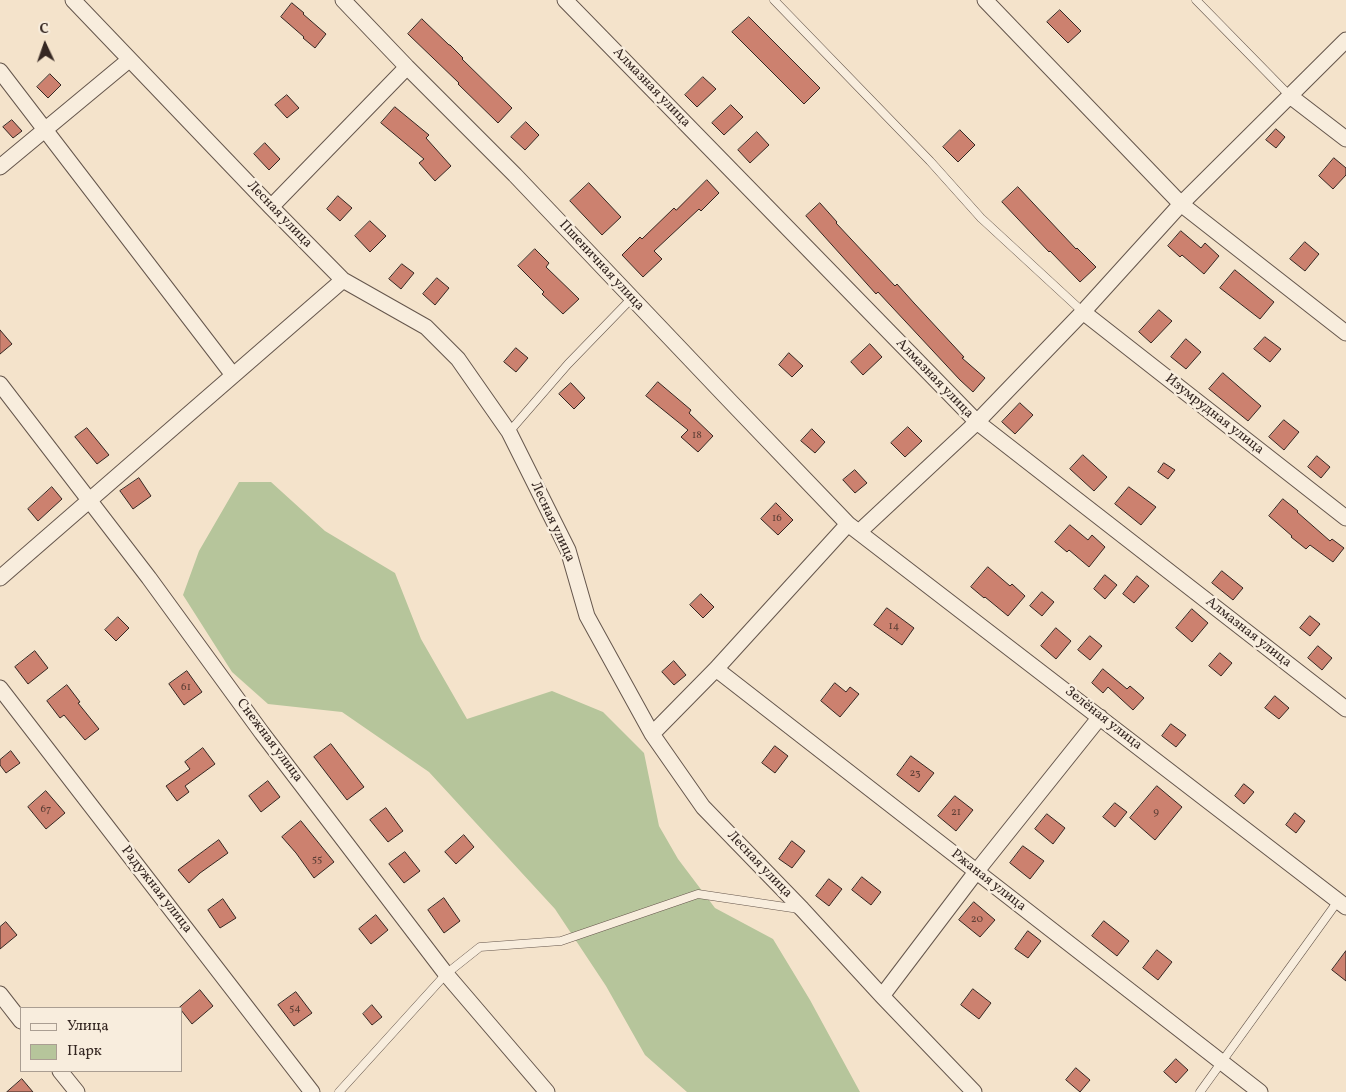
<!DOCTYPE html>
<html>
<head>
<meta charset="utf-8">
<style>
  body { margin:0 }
  #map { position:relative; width:1346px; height:1092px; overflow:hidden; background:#f4e3cb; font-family:Vollkorn,serif }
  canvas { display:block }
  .legend { position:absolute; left:20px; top:1007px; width:162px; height:65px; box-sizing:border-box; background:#f8eddd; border:1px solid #aa9e92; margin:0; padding:6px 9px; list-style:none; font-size:15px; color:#352722 }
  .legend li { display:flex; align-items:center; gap:10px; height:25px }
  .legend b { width:25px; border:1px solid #aa9e92 }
  .north { position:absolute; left:20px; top:20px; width:50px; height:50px; -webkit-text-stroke:4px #f8eddd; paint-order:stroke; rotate:357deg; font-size:14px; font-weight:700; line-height:20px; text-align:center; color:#352722 }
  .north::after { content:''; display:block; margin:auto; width:18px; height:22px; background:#352722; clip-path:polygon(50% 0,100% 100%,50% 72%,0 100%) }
</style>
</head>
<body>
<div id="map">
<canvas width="1346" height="1092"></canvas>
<ul class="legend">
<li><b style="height:6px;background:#f8eddd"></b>Улица</li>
<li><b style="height:14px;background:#b6c59b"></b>Парк</li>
</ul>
<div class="north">С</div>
</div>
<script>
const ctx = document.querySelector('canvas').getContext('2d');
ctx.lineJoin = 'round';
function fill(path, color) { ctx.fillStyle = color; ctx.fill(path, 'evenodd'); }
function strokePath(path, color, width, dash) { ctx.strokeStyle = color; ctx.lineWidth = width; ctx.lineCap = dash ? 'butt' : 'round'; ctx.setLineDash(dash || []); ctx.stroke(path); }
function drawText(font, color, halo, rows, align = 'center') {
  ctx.font = font + ' Vollkorn,serif'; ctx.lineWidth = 5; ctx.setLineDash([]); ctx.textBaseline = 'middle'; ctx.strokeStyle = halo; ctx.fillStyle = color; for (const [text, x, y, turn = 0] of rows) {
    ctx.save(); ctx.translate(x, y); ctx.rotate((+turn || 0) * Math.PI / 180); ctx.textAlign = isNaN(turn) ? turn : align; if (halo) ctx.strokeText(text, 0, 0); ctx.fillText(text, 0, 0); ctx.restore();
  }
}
const green = new Path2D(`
  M239,482H271L325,531L395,573L421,639L467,719L552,691L603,712L644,753L659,826L678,859L715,908L773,939L810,1000L860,1092H687L645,1055L606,986L555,909L429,772L342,712L268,704L232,672L183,595L199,551Z`);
const building = new Path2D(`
  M292,3L304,13L303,14L326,34L315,48L303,38L304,37L281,17Z
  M1060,10L1081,31L1068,43L1047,22Z
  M749,17L820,88L804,104L732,32Z
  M422,19L449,45H450L463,58L462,59L512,108L498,123L458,84L459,83L408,34Z
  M50,74L61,85L48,98L37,87Z
  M703,77L716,89L697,107L685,95Z
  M287,95L299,108L287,118L275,105Z
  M731,105L743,117L724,135L712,123Z
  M395,107L429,135L426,138L451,166L435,181L419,163L424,159L381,123Z
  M12,120L22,131L13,138L3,127Z
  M526,122L539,135L525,150L511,137Z
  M1276,129L1285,137L1276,148L1266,140Z
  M960,130L975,145L958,162L943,147Z
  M757,132L769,145L750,163L738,150Z
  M265,143L280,159L269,170L254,154Z
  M1334,158L1346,168V175L1333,189L1319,176Z
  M707,180L719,193L701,211L699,209L654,251L662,259L643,277L622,255L640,237L642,239L674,208L676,210Z
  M589,183L621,217L602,235L570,201Z
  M1018,187L1076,249L1077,248L1096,267L1080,282L1050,251L1049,252L1002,202Z
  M338,196L352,208L340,221L327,209Z
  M820,203L837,222L836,223L895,286L897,284L914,303L964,357L962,358L985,378L973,392L960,380L878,292L876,294L806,216Z
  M370,221L386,236L370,252L355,236Z
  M1181,231L1201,248L1205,243L1219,256L1204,274L1182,255L1180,257L1168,246Z
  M1305,242L1319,254L1305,271L1290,259Z
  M535,249L549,263L546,267L579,299L563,314L542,294L544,292L518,266Z
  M402,264L414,273L401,289L389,279Z
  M1235,270L1274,302L1260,319L1220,288Z
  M437,278L449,288L435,305L423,294Z
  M1159,310L1172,321L1151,343L1139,332Z
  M0,330L12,344L0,354Z
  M1265,337L1281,349L1270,362L1254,349Z
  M1186,339L1201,352L1186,369L1171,357Z
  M870,344L882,357L863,375L851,362Z
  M516,348L528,358L516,372L504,362Z
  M789,353L803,366L792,377L779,365Z
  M1223,373L1261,406L1248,421L1209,389Z
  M658,382L691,410L689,413L713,436L698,452L681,437L688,430L646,396Z
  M571,383L585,398L574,409L559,394Z
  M1020,403L1033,415L1015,434L1002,422Z
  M1284,420L1299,432L1284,450L1269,437Z
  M908,427L922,441L905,457L891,443Z
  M87,428L109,455L97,464L75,437Z
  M812,429L825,442L815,453L801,441Z
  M1083,455L1107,477L1094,491L1070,469Z
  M1317,456L1330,467L1321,478L1308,467Z
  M1164,463L1175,470L1168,479L1158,472Z
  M855,470L867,483L855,493L843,480Z
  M139,478L151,496L133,509L120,491Z
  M52,487L62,499L38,521L28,509Z
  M1129,487L1156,507L1141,525L1115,504Z
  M1283,499L1298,511L1297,512L1330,541L1332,539L1344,548L1333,562L1310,545L1306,549L1291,537L1292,536L1269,516Z
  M776,503L793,520L778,535L761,519Z
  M1070,525L1088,540L1092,535L1105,547L1089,567L1069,550L1067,552L1055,542Z
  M988,567L1010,586L1012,584L1025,596L1008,616L985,597L984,598L971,587Z
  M1222,571L1243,588L1233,600L1212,583Z
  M1105,575L1117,585L1105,599L1094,589Z
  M1137,576L1149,586L1134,603L1123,594Z
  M1042,592L1054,602L1042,616L1030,606Z
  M701,594L714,607L703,618L690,605Z
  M887,608L914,628L902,645L874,625Z
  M1192,609L1208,623L1192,642L1176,628Z
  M1310,616L1320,624L1310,636L1300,628Z
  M118,617L129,628L116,641L105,630Z
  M1056,628L1071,641L1056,659L1041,646Z
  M1090,636L1102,646L1090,660L1078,650Z
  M1318,646L1332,658L1322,670L1308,658Z
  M35,651L48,668L28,684L15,667Z
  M1220,653L1232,663L1221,676L1209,666Z
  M674,661L686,675L674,685L662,672Z
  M1103,669L1127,689L1130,686L1144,698L1133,710L1108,687L1103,693L1092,683Z
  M187,671L202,692L184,705L169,684Z
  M835,683L846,692L850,687L859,694L840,717L821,701Z
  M67,685L80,702L78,703L99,729L85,740L64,715L60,718L47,701Z
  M1275,696L1289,708L1279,719L1265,708Z
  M1171,724L1186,735L1176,747L1162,736Z
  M331,744L364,787L347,800L314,757Z
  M775,746L788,756L775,773L762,763Z
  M203,748L215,764L185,786L189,792L177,801L166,786L190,769L185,762Z
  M11,751L20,763L6,773L0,765V760Z
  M911,756L934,773L919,792L897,775Z
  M268,781L280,797L261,812L249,796Z
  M1244,784L1254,792L1244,804L1235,796Z
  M1157,786L1182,807L1155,840L1130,818Z
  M46,791L65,813L46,829L28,807Z
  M955,796L973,810L956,831L938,816Z
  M1115,803L1127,812L1115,827L1103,817Z
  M386,808L403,831L388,842L370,820Z
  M1295,813L1305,821L1296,833L1286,825Z
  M1047,814L1065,828L1053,844L1035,829Z
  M301,821L334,862L314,878L296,853L282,837Z
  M464,835L474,847L456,864L445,852Z
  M219,840L228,853L200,873L189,883L178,870L190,861Z
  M792,841L805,851L792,868L779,859Z
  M1023,846L1044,861L1030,879L1010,863Z
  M405,852L420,871L404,883L389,864Z
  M862,877L881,892L871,905L852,890Z
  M829,879L842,889L829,906L816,896Z
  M444,898L460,921L444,933L428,910Z
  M223,899L236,918L220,928L208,910Z
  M974,902L995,920L980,937L959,920Z
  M376,915L388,930L371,944L359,929Z
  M1104,921L1129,941L1117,956L1092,936Z
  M6,922L17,935L0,949V927Z
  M1028,931L1041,941L1028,958L1015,949Z
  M1157,950L1172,962L1158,980L1143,968Z
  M1346,951V981L1332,970Z
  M973,989L991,1003L979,1019L961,1005Z
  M200,990L213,1006L192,1024L181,1010V1008H179Z
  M296,992L312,1013L294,1026L278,1005Z
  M372,1005L382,1017L372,1025L363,1014Z
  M1176,1059L1188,1070L1176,1083L1164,1072Z
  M1076,1068L1090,1080L1080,1092L1066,1080Z
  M22,1079L33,1092H7Z`);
const service = new Path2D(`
  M774,0L930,161L981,218L1083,312
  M1196,0L1290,96
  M509,432L568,364L632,298
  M339,1092L446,974L480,947L561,941L698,894L799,909
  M1200,1092L1338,901`);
const minor = new Path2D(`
  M73,0L271,207L343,280L426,327L458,359L509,432L568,550L587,616L652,734L703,807L802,909L882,996L974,1092
  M343,0L407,67L515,175L729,400L848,524L1346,907
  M565,0L977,422L1346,709
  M985,0L1181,204L1346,333
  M0,71L233,375
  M1290,96L1346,139
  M0,167L129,60
  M271,207L407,67
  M1083,312L1346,518
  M0,384L149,578L262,733L446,974L547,1092
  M859,532L977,422L1083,312L1181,204L1346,40
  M0,578L343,280
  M716,669L1260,1092
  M0,688L312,1092
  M652,734L716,669L848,524
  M0,994L21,1021
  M882,996L976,872L1100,717
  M60,1071L77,1092`);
const numberNames = [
  ["18",697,436],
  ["16",777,519],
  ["14",894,627],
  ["61",186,688],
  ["23",915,774],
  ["67",46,810],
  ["21",956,813],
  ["9",1156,813],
  ["55",317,860],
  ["20",977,920],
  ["54",295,1009]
];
const streetNames = [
  ["Алмазная улица",651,88,46],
  ["Лесная улица",279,215,46],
  ["Пшеничная улица",601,266,47],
  ["Алмазная улица",934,379,46],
  ["Изумрудная улица",1214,415,38],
  ["Лесная улица",552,522,65],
  ["Алмазная улица",1248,633,38],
  ["Зелёная улица",1103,719,38],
  ["Снежная улица",269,741,53],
  ["Лесная улица",759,865,46],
  ["Ржаная улица",988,881,38],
  ["Радужная улица",156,890,52]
];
fill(green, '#b6c59b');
fill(building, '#cc816f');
strokePath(building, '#352722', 1);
strokePath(service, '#65564c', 9);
strokePath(minor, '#65564c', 17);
strokePath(service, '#f8eddd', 8);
strokePath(minor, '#f8eddd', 15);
drawText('11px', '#5b3e35', null, numberNames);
drawText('14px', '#352722', '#f8eddd', streetNames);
</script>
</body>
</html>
